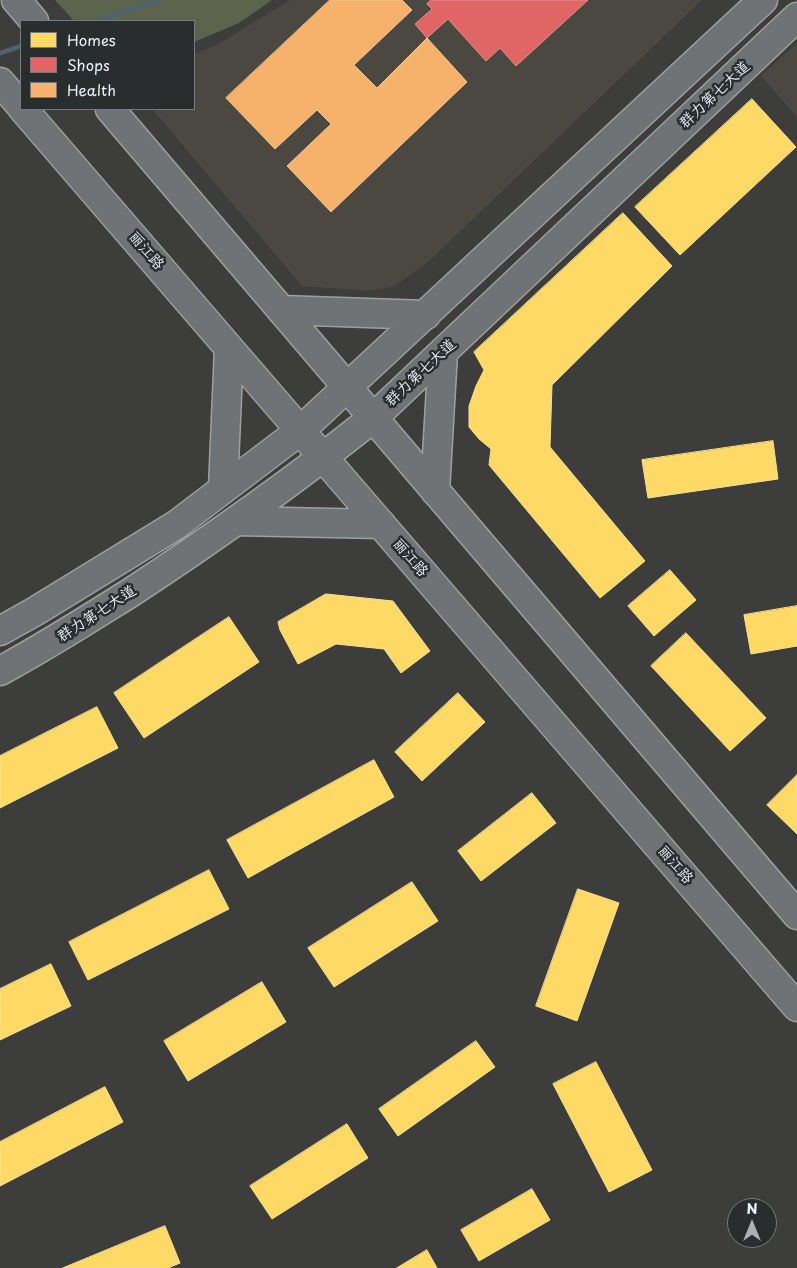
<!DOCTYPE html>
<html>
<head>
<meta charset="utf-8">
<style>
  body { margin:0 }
  #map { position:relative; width:797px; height:1268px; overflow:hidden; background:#3d3d3b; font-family:"Playpen Sans",sans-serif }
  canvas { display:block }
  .legend { position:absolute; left:20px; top:20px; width:175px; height:90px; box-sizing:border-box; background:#2a2d2e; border:1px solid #767b7f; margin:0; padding:6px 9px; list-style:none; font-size:15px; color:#e8f1f8 }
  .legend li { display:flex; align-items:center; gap:10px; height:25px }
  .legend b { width:25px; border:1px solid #767b7f }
  .north { position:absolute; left:727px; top:1198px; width:50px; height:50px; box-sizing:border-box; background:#2a2d2e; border:1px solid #767b7f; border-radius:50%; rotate:0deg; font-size:14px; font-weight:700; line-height:20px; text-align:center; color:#e8f1f8 }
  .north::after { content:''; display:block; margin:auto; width:18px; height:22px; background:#acb2b6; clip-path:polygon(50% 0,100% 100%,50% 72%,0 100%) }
</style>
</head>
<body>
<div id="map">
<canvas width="797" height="1268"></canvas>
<ul class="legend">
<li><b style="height:14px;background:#ffd966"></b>Homes</li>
<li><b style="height:14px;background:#e06666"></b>Shops</li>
<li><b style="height:14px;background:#f6b26b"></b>Health</li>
</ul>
<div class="north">N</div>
</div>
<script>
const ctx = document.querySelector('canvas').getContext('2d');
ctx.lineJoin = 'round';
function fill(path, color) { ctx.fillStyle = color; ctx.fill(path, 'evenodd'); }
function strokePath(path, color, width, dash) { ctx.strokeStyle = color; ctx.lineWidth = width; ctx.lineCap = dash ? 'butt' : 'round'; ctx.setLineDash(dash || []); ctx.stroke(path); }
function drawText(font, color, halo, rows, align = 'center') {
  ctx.font = font + ' "Playpen Sans","LXGW WenKai TC",sans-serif'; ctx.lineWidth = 5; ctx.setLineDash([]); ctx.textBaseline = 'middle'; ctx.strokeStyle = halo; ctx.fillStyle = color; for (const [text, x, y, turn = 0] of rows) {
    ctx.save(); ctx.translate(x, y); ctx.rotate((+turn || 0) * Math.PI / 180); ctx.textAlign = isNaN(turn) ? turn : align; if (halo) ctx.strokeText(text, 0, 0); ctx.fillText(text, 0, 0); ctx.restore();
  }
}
const built = new Path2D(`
  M290,0H702L427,263L395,286L368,291L302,286L152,109H194V54L215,46Z
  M797,43V117L761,76Z`);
const green = new Path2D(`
  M55,0H272L239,23L194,42V21H74Z`);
const homes = new Path2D(`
  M752,99L796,147L680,255L635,207Z
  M623,213L672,266L552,385L550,447L645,561L600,598L489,465L491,449L479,439L469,427V406L476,386L484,370L474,352Z
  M773,441L778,479L648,498L642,460Z
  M670,570L696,600L654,636L628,606Z
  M326,594L393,601L430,651L401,673L384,649L336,644L298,664L280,630L278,622Z
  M797,606V646L751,654L744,615Z
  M229,617L259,662L144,738L114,693Z
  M686,633L766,718L730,751L651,666Z
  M458,693L485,722L422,781L395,752Z
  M97,707L118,748L0,808V756Z
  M374,760L394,797L248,878L227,840Z
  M797,775V834L767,805Z
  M532,793L556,823L481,881L458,851Z
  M209,870L229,909L88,980L69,942Z
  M412,882L438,921L334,987L308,948Z
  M578,889L619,903L577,1021L536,1006Z
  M51,964L71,1006L0,1040V989Z
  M262,982L286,1022L188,1081L164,1041Z
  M476,1041L495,1067L398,1136L379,1109Z
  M596,1062L652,1170L609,1192L553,1084Z
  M105,1087L123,1122L0,1186V1142Z
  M347,1124L368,1158L272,1219L250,1186Z
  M532,1189L550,1220L479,1261L461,1230Z
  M165,1226L180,1263L168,1268H63Z
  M427,1250L437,1268H397Z`);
const shops = new Path2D(`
  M431,0H588L516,66L500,48L486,61L448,19L427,38L415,24L432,9L427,4Z`);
const health = new Path2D(`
  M330,0H402L412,10L354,65L377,88L427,38L467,82L331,212L287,166L331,124L317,110L275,149L226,98Z`);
const stream = new Path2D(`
  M96,21L159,0
  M0,53L21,46`);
const major = new Path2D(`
  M16,0L34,21
  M0,82L21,106
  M23,109L797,1007
  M110,109L797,915
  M281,310L426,315
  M223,488L229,348
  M435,491L443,352
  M236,521L381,524
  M0,631L34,612L176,525L301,430L763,0
  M0,671C45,647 87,620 130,593C214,538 295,480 373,418L797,17`);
const streetNames = [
  ["群力第七大道",715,95,-43],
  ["丽江路",146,251,49],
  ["群力第七大道",421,373,-43],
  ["丽江路",410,558,49],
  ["群力第七大道",97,614,-33],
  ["丽江路",675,865,49]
];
fill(built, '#4a4841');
fill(green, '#5d644d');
fill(homes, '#ffd966');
strokePath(homes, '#f8e092', 1);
fill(shops, '#e06666');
strokePath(shops, '#e29092', 1);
fill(health, '#f6b26b');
strokePath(health, '#f2c595', 1);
strokePath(stream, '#4e6370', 4.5);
strokePath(major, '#9e9fa0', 31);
strokePath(major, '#6f7375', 28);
drawText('15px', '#e8f1f8', '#2a2d2e', streetNames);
</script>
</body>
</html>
